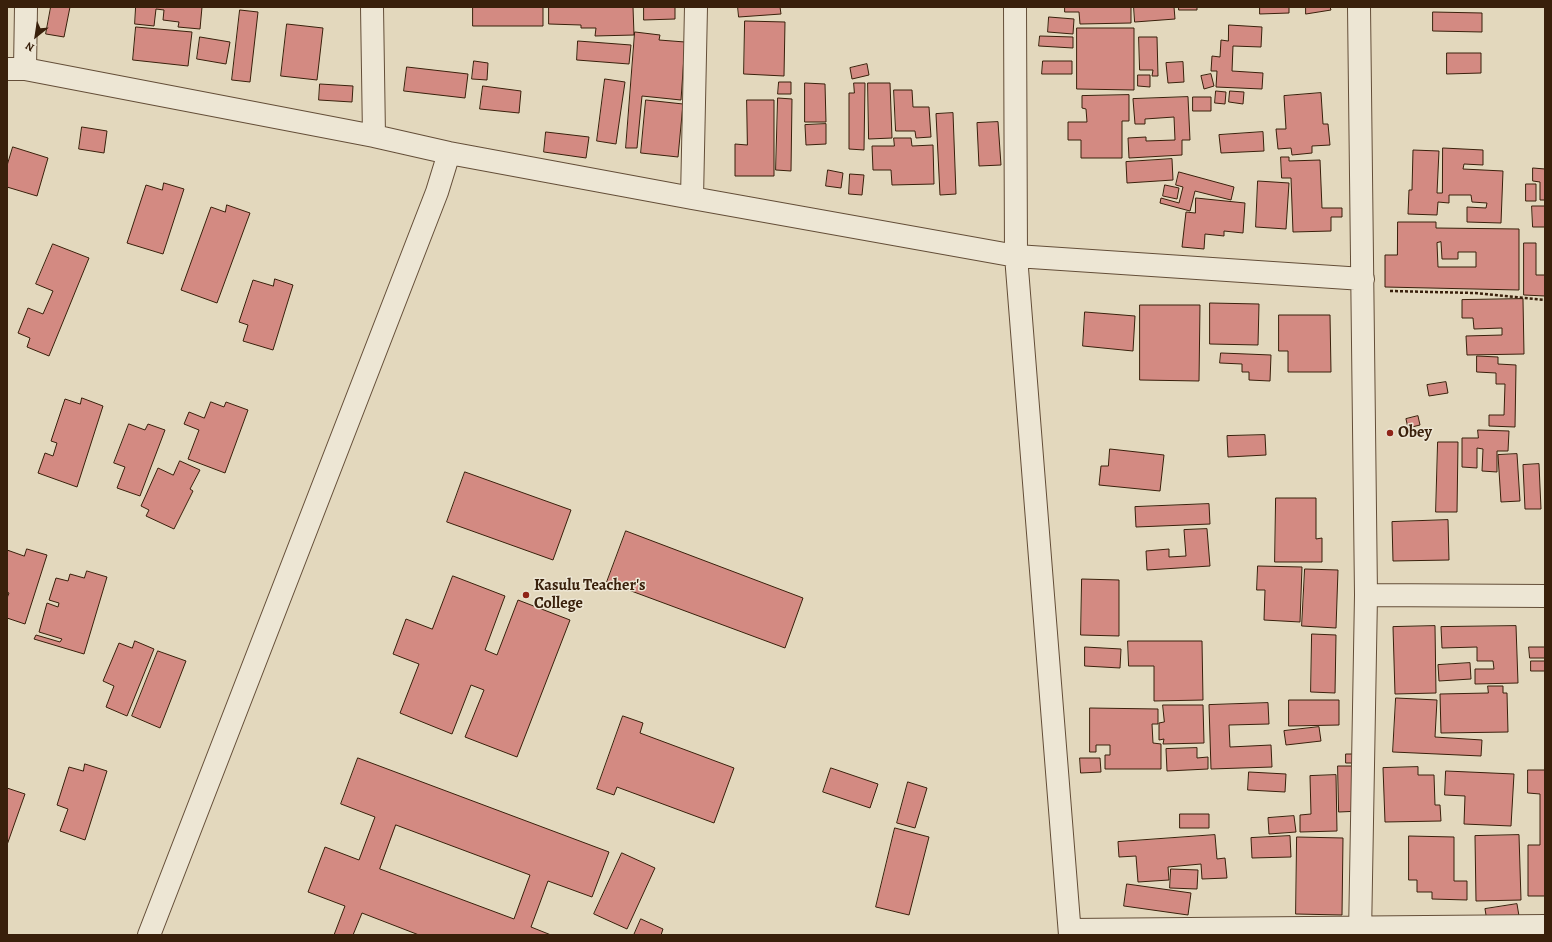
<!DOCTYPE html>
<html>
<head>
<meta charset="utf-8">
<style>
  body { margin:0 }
  #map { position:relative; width:1552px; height:942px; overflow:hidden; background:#e3d8bd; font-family:Alegreya,serif }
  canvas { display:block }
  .frame { position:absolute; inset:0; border:8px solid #39200b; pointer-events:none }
  .north { position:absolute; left:16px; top:16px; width:40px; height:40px; -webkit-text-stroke:3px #ede6d4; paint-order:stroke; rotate:210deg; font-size:11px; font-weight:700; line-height:16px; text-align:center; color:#39200b }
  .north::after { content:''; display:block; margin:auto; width:14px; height:18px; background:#39200b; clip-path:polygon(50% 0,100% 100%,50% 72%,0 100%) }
</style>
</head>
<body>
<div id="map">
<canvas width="1552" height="942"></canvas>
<div class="frame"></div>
<div class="north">N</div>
</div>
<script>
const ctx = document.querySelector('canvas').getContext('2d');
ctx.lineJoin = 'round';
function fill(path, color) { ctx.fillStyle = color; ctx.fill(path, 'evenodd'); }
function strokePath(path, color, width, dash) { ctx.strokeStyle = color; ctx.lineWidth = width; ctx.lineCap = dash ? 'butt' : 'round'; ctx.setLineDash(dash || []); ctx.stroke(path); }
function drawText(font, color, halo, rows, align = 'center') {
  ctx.font = font + ' Alegreya,serif'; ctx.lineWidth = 3; ctx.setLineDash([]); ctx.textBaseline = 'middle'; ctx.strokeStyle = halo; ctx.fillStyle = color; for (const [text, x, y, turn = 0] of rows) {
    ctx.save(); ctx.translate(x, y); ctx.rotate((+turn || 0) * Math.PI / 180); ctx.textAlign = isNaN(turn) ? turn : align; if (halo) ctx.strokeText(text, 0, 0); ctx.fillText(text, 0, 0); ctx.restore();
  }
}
const building = new Path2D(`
  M51,7H70L64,37L46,34Z
  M136,7H202L200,29L178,27L179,22L163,20L164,10L156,9L154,26L135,24Z
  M473,7H543V26H473Z
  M549,7H633L634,35L595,36L596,28H581V25L549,24Z
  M644,7H675V19L644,20Z
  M738,7H780L781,14L739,17Z
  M1065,7H1131V23L1080,24L1079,12H1065Z
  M1134,7H1174L1175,19L1135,22Z
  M1179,7H1197V10H1179Z
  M1260,7H1289V13L1260,14Z
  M1306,7H1330L1331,10L1306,14Z
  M240,10L258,12L250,82L232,80Z
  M1433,12L1482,13V32L1433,31Z
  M1049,17L1074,19L1073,34L1048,32Z
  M745,21L785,22L784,76L744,74Z
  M287,24L323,28L317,80L281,76Z
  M1229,25L1262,27L1261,47L1233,46L1232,71L1263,73L1262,89L1216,87L1217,71H1211L1212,56L1220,57L1221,40L1228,41Z
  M136,27L192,32L188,66L133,60Z
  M1077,28H1134V90L1077,89Z
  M635,32L660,35L659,40L685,42L681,100L642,96L637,148H626Z
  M1040,36L1073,37V48L1039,46Z
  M200,37L230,42L226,64L197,59Z
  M1139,37H1157L1158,76H1152L1153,70H1140Z
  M578,41L631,45L629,64L577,60Z
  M1447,53H1481V73L1447,74Z
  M474,61L488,63L487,80L472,79Z
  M1043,61H1072V74H1042Z
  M1183,62L1184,82L1168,83L1166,63Z
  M867,64L869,75L852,79L850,68Z
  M407,67L468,74L465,98L404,91Z
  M1211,74L1214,86L1204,89L1201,76Z
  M1138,75H1150V87L1138,86Z
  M605,79L625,82L616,144L597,141Z
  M779,82H791V94H778Z
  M805,83L825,84L826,122H805Z
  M854,83H865L864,150L849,149V93H854Z
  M868,83H890L892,138L869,139Z
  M320,84L353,86L352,102L319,100Z
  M483,86L521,91L519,113L480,109Z
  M894,90H912L913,107H929L931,137L916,138L915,131H896Z
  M1216,91L1226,92L1225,104L1215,103Z
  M1230,91L1244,92L1243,104L1229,102Z
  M1321,93L1323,124H1328L1330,145L1312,146V153L1292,155L1291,148L1278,149L1276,129H1286L1284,96Z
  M1129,95V121H1122V158H1081V140H1068V122H1087L1086,109L1082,108V96Z
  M1188,97L1190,140H1182V155L1129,158L1128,138L1146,137V141L1175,140L1174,117L1145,119V124H1135L1133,99Z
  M1193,97H1211V111H1193Z
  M778,98L792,99L791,171L776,170Z
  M646,100L683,104L678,157L641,153Z
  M747,100H774V176H735V144L747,145Z
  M953,113L956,194L940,195L936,114Z
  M998,122L1001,165L979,166L977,123Z
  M826,124V144L806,145L805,125Z
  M82,127L107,131L104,153L79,149Z
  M546,132L589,137L586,158L544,152Z
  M1263,132L1264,151L1221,153L1219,135Z
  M894,138H911L912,146L933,145L934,184L892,185L891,170H873L872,146H894Z
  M13,147L48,158L37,196L7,187V166Z
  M1443,148L1483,150V165L1464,164L1463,169L1503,171L1501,223L1467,222V207L1486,208L1487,203L1472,202L1471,195H1449V203L1438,202L1437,215L1408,214L1409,190H1412L1413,150L1439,151L1437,193H1442Z
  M1281,157H1289V161L1320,160L1322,208H1342V217H1331V231L1293,232L1291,178H1282Z
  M1172,159L1173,180L1127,183L1126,162Z
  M1533,168L1545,169V200H1540V182L1533,181Z
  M828,170L843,173L841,188L826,186Z
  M1179,172L1234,187L1231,200L1195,191L1190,211L1160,203L1161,198L1179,203L1183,187L1176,185Z
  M850,174L864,175L862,195L849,194Z
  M1258,181L1289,183L1286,229L1256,227Z
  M164,183L184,189L163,254L127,243L146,185L162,190Z
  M1526,184H1536V201H1526Z
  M1165,185L1179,188L1177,199L1163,196Z
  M1196,198L1245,203L1243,233L1224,231V236L1205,234L1204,249L1182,247L1186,212L1195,213Z
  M227,205L250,213L217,303L181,290L211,207L225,212Z
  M1532,206H1545V227H1533Z
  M1398,222H1436V228L1519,229V290L1385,287V255H1397ZM1441,242L1442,259H1458V252H1476V267H1438L1437,243Z
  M1524,243H1536V275H1545V296L1524,295Z
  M53,244L89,258L49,356L27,347L30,338L18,333L28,308L43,314L53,291L36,284Z
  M275,279L293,285L273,350L243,341L248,325L239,322L253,280L273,286Z
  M1523,299L1524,354L1467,355L1466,336L1502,335V328L1474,329L1473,318H1462V300Z
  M1210,303L1259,304L1258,345L1210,344Z
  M1140,305H1200L1199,381L1140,380Z
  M1085,312L1135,316L1133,351L1083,346Z
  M1279,315H1330L1331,372H1288V351H1279Z
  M1221,353L1271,355L1270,381L1249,380V372H1242V364L1220,363Z
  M1477,356L1498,357V364L1516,365L1515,427L1489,426V415H1504L1505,384H1496V373L1477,372Z
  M1446,382L1448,393L1429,396L1427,385Z
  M82,398L103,406L77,487L38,473L45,453L53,456L57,443L51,441L65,399L80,404Z
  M211,402L224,407L226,402L248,410L225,473L188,459L199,430L184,424L189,412L204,418Z
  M1418,416L1420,425L1408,428L1406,419Z
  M129,424L145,430L148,424L165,430L140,496L117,488L125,467L114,463Z
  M1478,430L1509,431L1508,451H1497V472L1482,471L1483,449L1477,448V468L1462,467V438H1478Z
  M1265,435L1266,455L1228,457L1227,436Z
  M1438,442H1458L1457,512H1436Z
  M1110,449L1164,455L1160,491L1099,485L1101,466H1108Z
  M1517,454L1520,501L1501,502L1498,455Z
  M180,461L200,470L190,489L193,491L174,529L146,516L149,510L141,506L158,468L173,475Z
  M1539,464L1541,509H1525L1523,465Z
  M465,472L571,510L553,560L447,522Z
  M1276,498H1316V539L1322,538V562H1275Z
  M1209,504L1210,524L1136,527L1135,507Z
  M1448,520L1449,560L1393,561L1392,522Z
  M1207,529L1210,566L1147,570L1146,551L1169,549V557L1186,556L1184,530Z
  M626,531L803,598L785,648L607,582Z
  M27,549L47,555L25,624L7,618V598L9,593L7,592V550L24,556Z
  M1258,566L1302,567L1300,622L1264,620L1265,590H1257Z
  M1305,569L1338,570L1336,628L1302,626Z
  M87,571L107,577L84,654L34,639L36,635L60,642L62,639L39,632L47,603L58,607L59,603L49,600L56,578L68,581L70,574L84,578Z
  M453,576L505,596L485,650L497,655L518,600L570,620L517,757L465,737L484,690L471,685L452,734L400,713L419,664L393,654L406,619L432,629Z
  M1082,579L1119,580V636L1081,635Z
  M1435,626L1436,693L1395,694L1393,627Z
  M1516,626L1518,683L1475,684V669H1494L1493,661H1477V647L1442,648L1441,627Z
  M1312,634L1336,635L1335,693L1311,692Z
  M135,641L154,649L127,716L106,707L114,686L103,681L119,643L132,648Z
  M1128,641H1202L1203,700L1154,701V666H1129Z
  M1085,647L1121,649L1120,668L1085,666Z
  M1529,647H1545V658H1530Z
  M158,651L186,661L160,728L132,716Z
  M1531,661H1545V671H1531Z
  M1470,663L1471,679L1439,681L1438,665Z
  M1488,686H1503V693H1507L1508,732L1441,733L1440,694L1488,693Z
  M1396,698L1437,700L1435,737L1482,740L1481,756L1393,752Z
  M1289,700H1339V725L1289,726Z
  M1268,703L1269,724L1229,725L1230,747L1271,745L1272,767L1211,769L1209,705Z
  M1163,705H1203L1204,743L1163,744L1164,739L1159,740V723L1164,722Z
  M1090,708L1158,709V724H1152L1153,743L1161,744V769H1105V755H1110V745H1096V752H1090Z
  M623,716L643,723L640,733L734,768L714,823L617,787L614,795L597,789Z
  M1319,727L1321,741L1286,745L1284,731Z
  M1197,748V758L1208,757V769L1167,771L1166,749Z
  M1346,754H1359V763H1346Z
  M358,758L609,852L592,897L548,881L531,927L551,935H419L362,913L353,935H334L345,906L308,892L325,847L359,860L375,817L341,804ZM396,825L530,875L514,919L380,869Z
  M1080,758H1100L1101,772L1081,773Z
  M85,764L107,771L85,840L60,831L68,809L57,805L69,767L83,771Z
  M1338,766H1360L1361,811L1339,812Z
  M1418,767V775H1434L1435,805H1440L1441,821L1385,822L1383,768Z
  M831,768L878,784L870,808L823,792Z
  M1528,770H1545V896H1528V845H1540V794L1528,793Z
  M1446,771L1514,774L1511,826L1464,824L1465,796L1445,795Z
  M1249,772L1286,774L1285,792L1248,790Z
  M1336,775L1337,831L1300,832V815L1311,814L1310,776Z
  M908,782L927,788L915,828L897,823Z
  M7,788L25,794L7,845Z
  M1180,814H1209V828H1180Z
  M1294,816L1296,832L1269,834L1268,818Z
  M895,828L929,837L909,915L876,907Z
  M1215,835L1217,859L1225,858L1227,878L1202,879L1201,864L1168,867L1169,880L1138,882L1136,856L1119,857L1118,842Z
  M1519,835L1521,900L1476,901L1475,836Z
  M1290,836L1291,857L1252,858L1251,838Z
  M1409,836L1454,837V881H1467V900L1432,899V892H1417V880H1409Z
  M1297,837L1343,838L1342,915L1296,914Z
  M622,853L655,868L627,929L594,914Z
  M1171,869L1198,870L1197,889L1170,888Z
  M1127,884L1191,893L1188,915L1124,906Z
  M1517,904L1519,916L1487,921L1485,909Z
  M641,919L663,929L661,935H634Z`);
const path = new Path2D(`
  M1390,291L1475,293L1545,300`);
const street = new Path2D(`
  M372,7L374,136
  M1015,7L1016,256L1070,935
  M1359,7L1366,595L1360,935
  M7,69H25L374,136L449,153L692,198L1016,256L1363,279
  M25,69L26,7
  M692,198L696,7
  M1366,595L1545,596
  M1070,930L1545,926
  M149,935L437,192L449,153`);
const markers = [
  [1390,433,4,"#8f2418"],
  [526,595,4,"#8f2418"]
];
const poiNames = [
  ["Obey",1398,433],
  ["Kasulu Teacher's",534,586],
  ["College",534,604]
];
fill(building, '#d38a82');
strokePath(building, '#39200b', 1);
strokePath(street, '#644e38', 24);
strokePath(path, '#39200b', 2.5, [3, 2]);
strokePath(street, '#ede6d4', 22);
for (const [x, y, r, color] of markers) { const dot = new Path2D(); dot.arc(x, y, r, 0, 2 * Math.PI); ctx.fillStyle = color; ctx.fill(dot); strokePath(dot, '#ede6d4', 1.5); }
drawText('bold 16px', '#39200b', '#ede6d4', poiNames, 'left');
</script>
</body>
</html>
